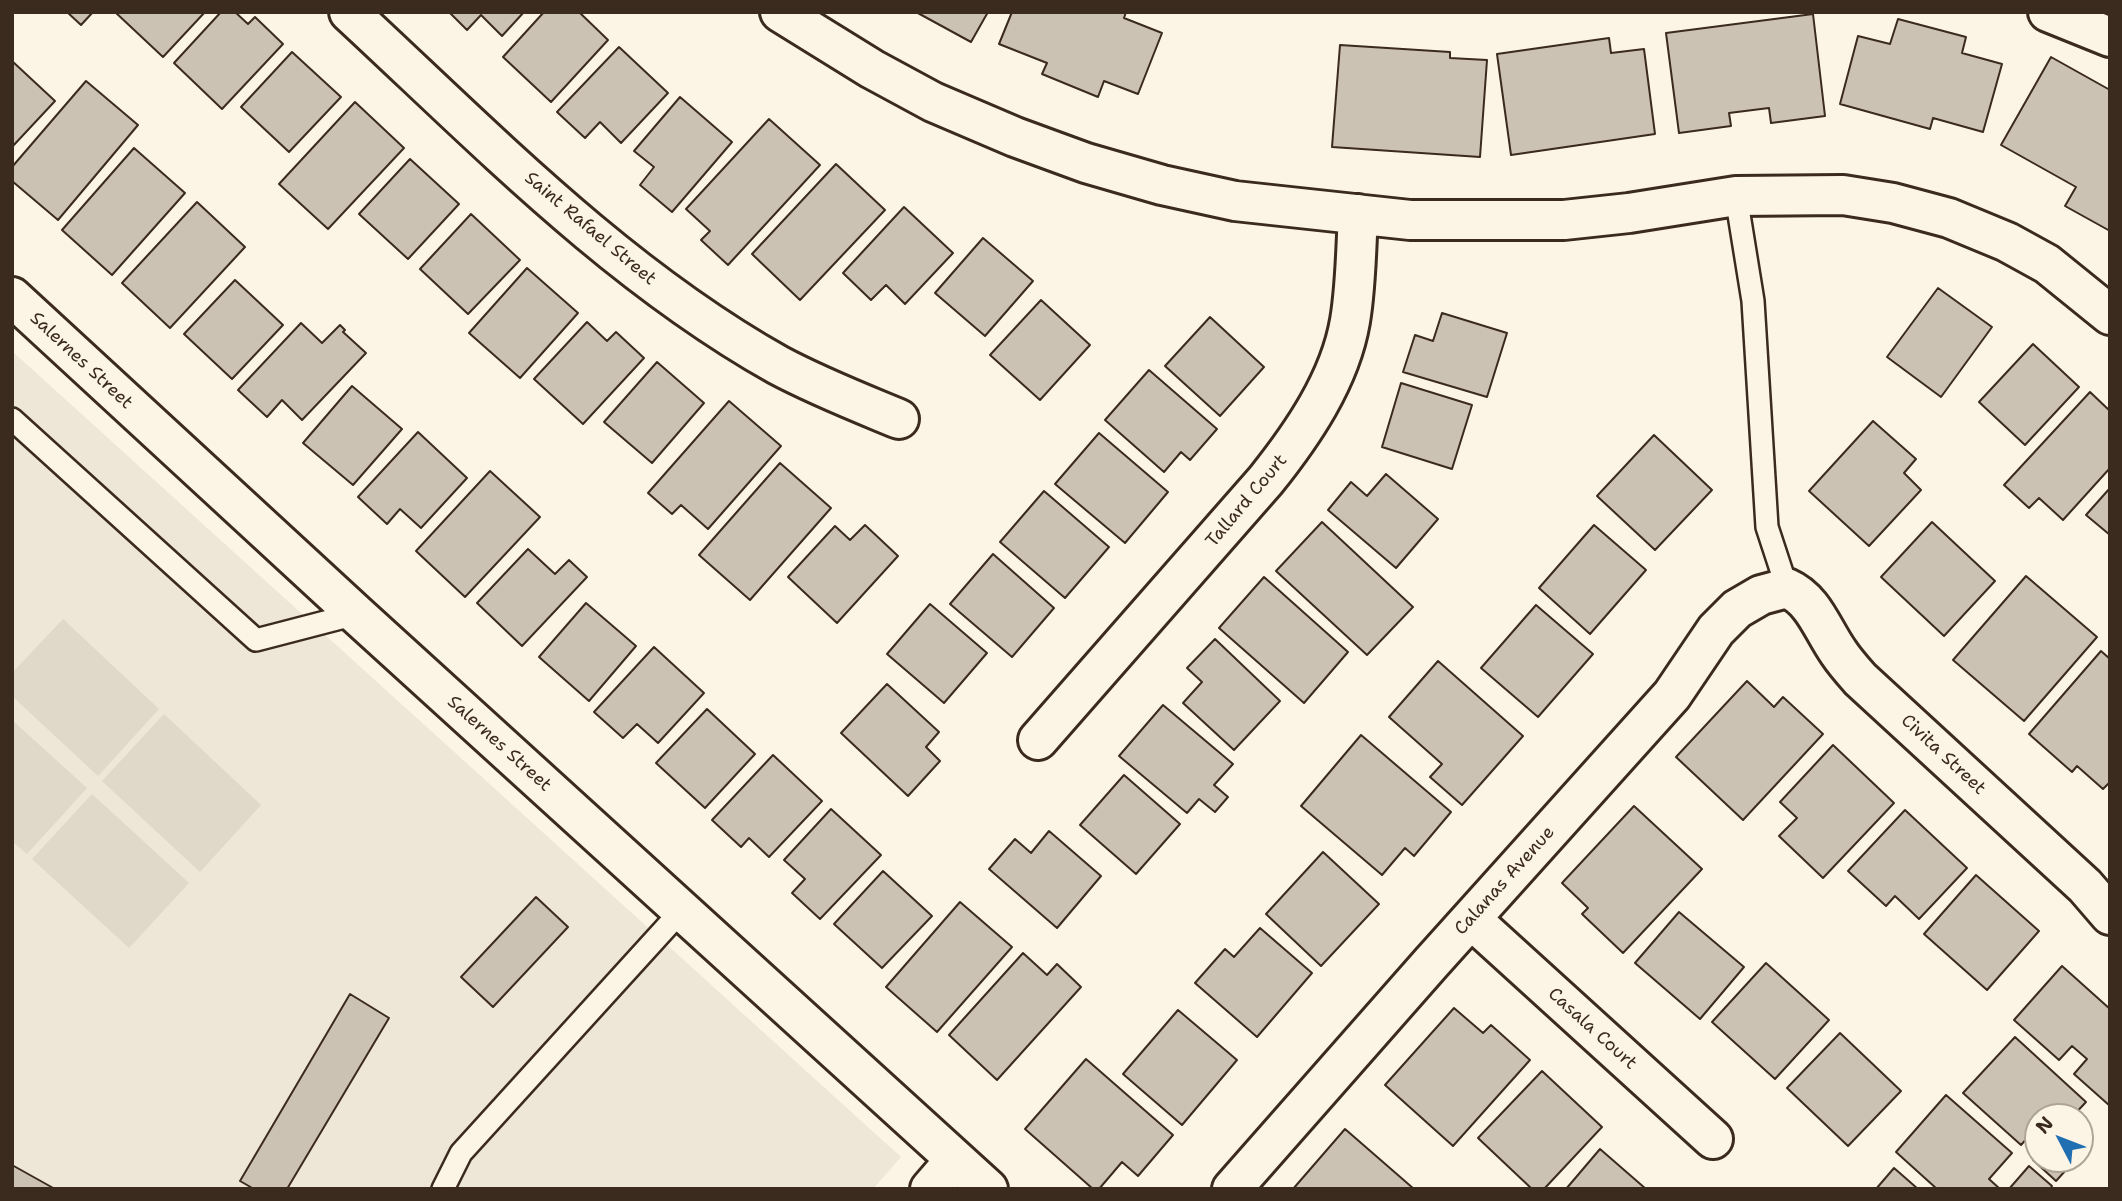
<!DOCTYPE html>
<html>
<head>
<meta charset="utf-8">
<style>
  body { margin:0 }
  #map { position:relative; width:2122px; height:1201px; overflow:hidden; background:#fcf5e5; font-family:"Shantell Sans",sans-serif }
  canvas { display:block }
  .frame { position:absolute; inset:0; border:14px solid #3b2a1e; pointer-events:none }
  .north { position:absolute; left:2024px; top:1103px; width:70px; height:70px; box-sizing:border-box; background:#fcf5e5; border:2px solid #afa495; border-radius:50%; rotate:312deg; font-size:19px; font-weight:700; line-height:28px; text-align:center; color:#3b2a1e }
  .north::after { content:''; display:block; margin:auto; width:24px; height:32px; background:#1f6fb2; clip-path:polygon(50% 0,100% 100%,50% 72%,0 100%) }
</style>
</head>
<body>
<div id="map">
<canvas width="2122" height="1201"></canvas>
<div class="frame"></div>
<div class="north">N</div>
</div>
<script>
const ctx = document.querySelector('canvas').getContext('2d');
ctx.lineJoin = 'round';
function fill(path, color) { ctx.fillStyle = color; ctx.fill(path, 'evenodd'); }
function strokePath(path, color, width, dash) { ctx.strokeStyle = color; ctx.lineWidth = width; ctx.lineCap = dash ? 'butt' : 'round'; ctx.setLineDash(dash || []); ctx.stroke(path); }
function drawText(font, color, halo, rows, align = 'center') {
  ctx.font = font + ' "Shantell Sans",sans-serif'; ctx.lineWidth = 6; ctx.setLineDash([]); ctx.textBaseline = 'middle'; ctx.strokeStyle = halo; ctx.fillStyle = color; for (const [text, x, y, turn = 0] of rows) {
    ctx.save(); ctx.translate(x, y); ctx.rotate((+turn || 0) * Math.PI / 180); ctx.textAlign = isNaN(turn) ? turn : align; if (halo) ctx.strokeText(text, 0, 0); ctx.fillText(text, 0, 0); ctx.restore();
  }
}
const built = new Path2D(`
  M12,351L901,1157L873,1189H12Z`);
const green = new Path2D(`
  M63,619L159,709L98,776L12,696V673Z
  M164,714L261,805L200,872L102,781Z
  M12,720L87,788L27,854L12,841Z
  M92,794L189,883L129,948L32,859Z`);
const building = new Path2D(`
  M67,12H93L81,25Z
  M115,12H205L163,57Z
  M221,12H235L248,24L255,17L283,44L222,109L174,63Z
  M449,12H524L502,36L481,15L467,30Z
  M544,12H579L608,40L551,102L503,57Z
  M916,12H988L971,42Z
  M1012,12H1126L1124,18L1162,33L1138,94L1104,81L1098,97L1042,74L1047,63L999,44Z
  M1813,14L1825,116L1771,123L1769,108L1729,113L1731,126L1679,133L1666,33Z
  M1898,19L1966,37L1962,53L2002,64L1983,132L1933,118L1930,129L1840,104L1858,36L1890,44Z
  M1609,38L1611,53L1644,49L1655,134L1511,155L1497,54Z
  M1340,45L1450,52V58L1487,60L1480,157L1332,147Z
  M619,47L668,93L621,143L600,122L585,138L557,112Z
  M292,52L341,97L289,152L241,107Z
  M2051,57L2110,90V231L2065,206L2076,187L2001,145Z
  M12,61L55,101L12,147Z
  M86,81L138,125L58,220L12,181V167Z
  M680,97L732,142L672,212L640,185L654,167L634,151Z
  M355,102L404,148L328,229L279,184Z
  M769,119L820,165L728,265L701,240L710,231L686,209Z
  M134,148L185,193L112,275L62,230Z
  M410,159L459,204L408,259L359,214Z
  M836,164L885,210L800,300L752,254Z
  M197,202L245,247L170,328L122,283Z
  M904,207L953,253L905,304L886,285L871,300L843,273Z
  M471,214L520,260L468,314L420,269Z
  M983,238L1033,281L985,336L935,293Z
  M527,268L578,313L520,378L469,333Z
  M235,280L283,325L232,379L184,334Z
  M1938,288L1992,327L1941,397L1887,357Z
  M1041,300L1090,345L1040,400L990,355Z
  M1442,313L1507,333L1487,397L1403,372L1415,335L1433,341Z
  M1210,317L1264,367L1220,416L1165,366Z
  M587,322L607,341L616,332L644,358L583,424L534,379Z
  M301,323L322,343L340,325L345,330L343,332L366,353L302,420L282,400L267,417L238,390Z
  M2033,344L2079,387L2025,445L1979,402Z
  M657,362L704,403L652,463L604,422Z
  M1149,370L1217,429L1190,460L1181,452L1164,472L1105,420Z
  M1401,383L1472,405L1452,469L1382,447Z
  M352,386L402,429L353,485L303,443Z
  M2090,392L2110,411V468L2063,520L2039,498L2029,508L2004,485Z
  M729,401L781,446L708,529L681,505L672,514L648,493Z
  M1873,421L1916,459L1904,473L1921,490L1869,546L1809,491Z
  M418,432L467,478L421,528L400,509L387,524L358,497Z
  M1099,433L1168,492L1125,543L1055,484Z
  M1654,435L1712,490L1655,550L1597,496Z
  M780,463L831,508L750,600L699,555Z
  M490,471L540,517L465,597L416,551Z
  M1386,474L1438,519L1396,568L1328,510L1351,482L1367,496Z
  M2110,488V535L2086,515Z
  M1044,491L1109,547L1065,598L1000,542Z
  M1322,522L1413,607L1367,655L1276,571Z
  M1932,522L1995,581L1944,636L1881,577Z
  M865,525L898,556L837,623L788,577L835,526L850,540Z
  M1594,525L1646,570L1590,634L1539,588Z
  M528,549L555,574L569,560L587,577L522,646L477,603Z
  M993,554L1054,608L1012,657L950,604Z
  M2026,576L2097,637L2024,721L1953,660Z
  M1264,577L1348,652L1304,703L1219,628Z
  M586,603L636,646L589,701L539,657Z
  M930,604L987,653L944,703L887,654Z
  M1536,605L1593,654L1538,717L1481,668Z
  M1215,639L1280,701L1234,750L1183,703L1202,682L1187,668Z
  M654,647L704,693L658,743L637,724L623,738L594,712Z
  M2101,651L2110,659V782L2103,789L2077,766L2072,772L2029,734Z
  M1438,661L1523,736L1462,805L1430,777L1442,764L1389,717Z
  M1747,681L1774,707L1783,697L1823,734L1743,820L1676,757Z
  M887,684L939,732L926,747L940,761L908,796L841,733Z
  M1163,705L1233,764L1214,785L1228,797L1215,812L1199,799L1187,813L1119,756Z
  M707,709L755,754L705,808L656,763Z
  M1361,735L1451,812L1414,856L1405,848L1382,875L1301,806Z
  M1833,745L1894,803L1823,878L1779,836L1797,818L1780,802Z
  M773,755L822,801L769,857L749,838L741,847L712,820Z
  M1124,775L1180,824L1136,874L1080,825Z
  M1634,806L1702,869L1623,953L1582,914L1588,908L1562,883Z
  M831,809L881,855L820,919L792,893L805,879L784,860Z
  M1905,810L1967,868L1919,919L1895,896L1886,906L1848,871Z
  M1049,831L1101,876L1057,928L989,869L1015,839L1031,853Z
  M1323,852L1379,904L1321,966L1266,914Z
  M883,871L932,916L882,968L834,924Z
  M1976,875L2039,931L1987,990L1924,934Z
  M536,897L568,927L493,1007L461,977Z
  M960,902L1012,947L937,1032L886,987Z
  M1679,912L1744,967L1700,1019L1635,963Z
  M1260,928L1312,973L1257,1037L1195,983L1225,949L1234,957Z
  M1023,953L1047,975L1057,964L1081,987L997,1080L949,1035Z
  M1766,963L1829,1020L1775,1079L1712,1022Z
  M2062,966L2110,1009V1106L2074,1074L2087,1059L2072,1046L2059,1060L2014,1020Z
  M350,994L389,1018L287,1189H254L240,1181Z
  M1454,1008L1483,1033L1491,1025L1530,1060L1453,1146L1385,1085Z
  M1178,1010L1237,1060L1182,1125L1123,1074Z
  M1840,1033L1901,1091L1848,1146L1787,1088Z
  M2015,1037L2086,1102L2072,1117H2038V1126L2021,1145L1963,1093Z
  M1086,1059L1173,1135L1138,1176L1122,1162L1099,1189H1093L1025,1129Z
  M1542,1071L1602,1127L1544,1189H1532L1478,1138Z
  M1946,1095L2012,1153L1989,1179L2000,1189H1937L1896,1152Z
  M1345,1129L1414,1189H1293Z
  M1600,1149L1646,1189H1566Z
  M2038,1155V1159H2076L2056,1181L2033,1160Z
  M12,1165L55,1189H12Z
  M2029,1166L2052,1186L2050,1189H2009Z
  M1894,1168L1918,1189H1876Z`);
const service = new Path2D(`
  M1736,196L1753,301L1767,527L1787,588
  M12,419L256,640L356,614
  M443,1189L461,1153L682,910`);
const minor = new Path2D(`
  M349,12C485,138 616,274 778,365C817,386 858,402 899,419
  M780,12L872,69L933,102L1015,137L1086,163L1162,185L1235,201L1410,220H1564L1629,213L1736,196L1843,195L1893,203L1949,218L2007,242L2047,264L2110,315
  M2048,12L2110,37
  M12,297L356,614L988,1189
  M1038,740L1266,480C1302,435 1340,380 1350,321C1356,286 1356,249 1358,214
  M1471,919L1713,1139
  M930,1189L955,1160
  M1232,1189L1431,963L1672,695L1716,630L1737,609L1761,595L1787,588C1814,600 1822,629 1839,653C1845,662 1853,671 1860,679L2085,886L2110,915`);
const streetNames = [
  ["Saint Rafael Street",590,229,40],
  ["Salernes Street",81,361,43],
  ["Tallard Court",1247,501,-50],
  ["Salernes Street",499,744,42],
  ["Civita Street",1943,755,43],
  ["Calanas Avenue",1505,881,-48],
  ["Casala Court",1592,1029,42]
];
fill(built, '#eee6d6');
fill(green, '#e0d8c8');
fill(building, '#ccc2b3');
strokePath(building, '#3b2a1e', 2);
strokePath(service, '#3b2a1e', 26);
strokePath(minor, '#3b2a1e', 44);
strokePath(service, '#fcf5e5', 21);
strokePath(minor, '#fcf5e5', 38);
drawText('18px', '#3b2a1e', '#fcf5e5', streetNames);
</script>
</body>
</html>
